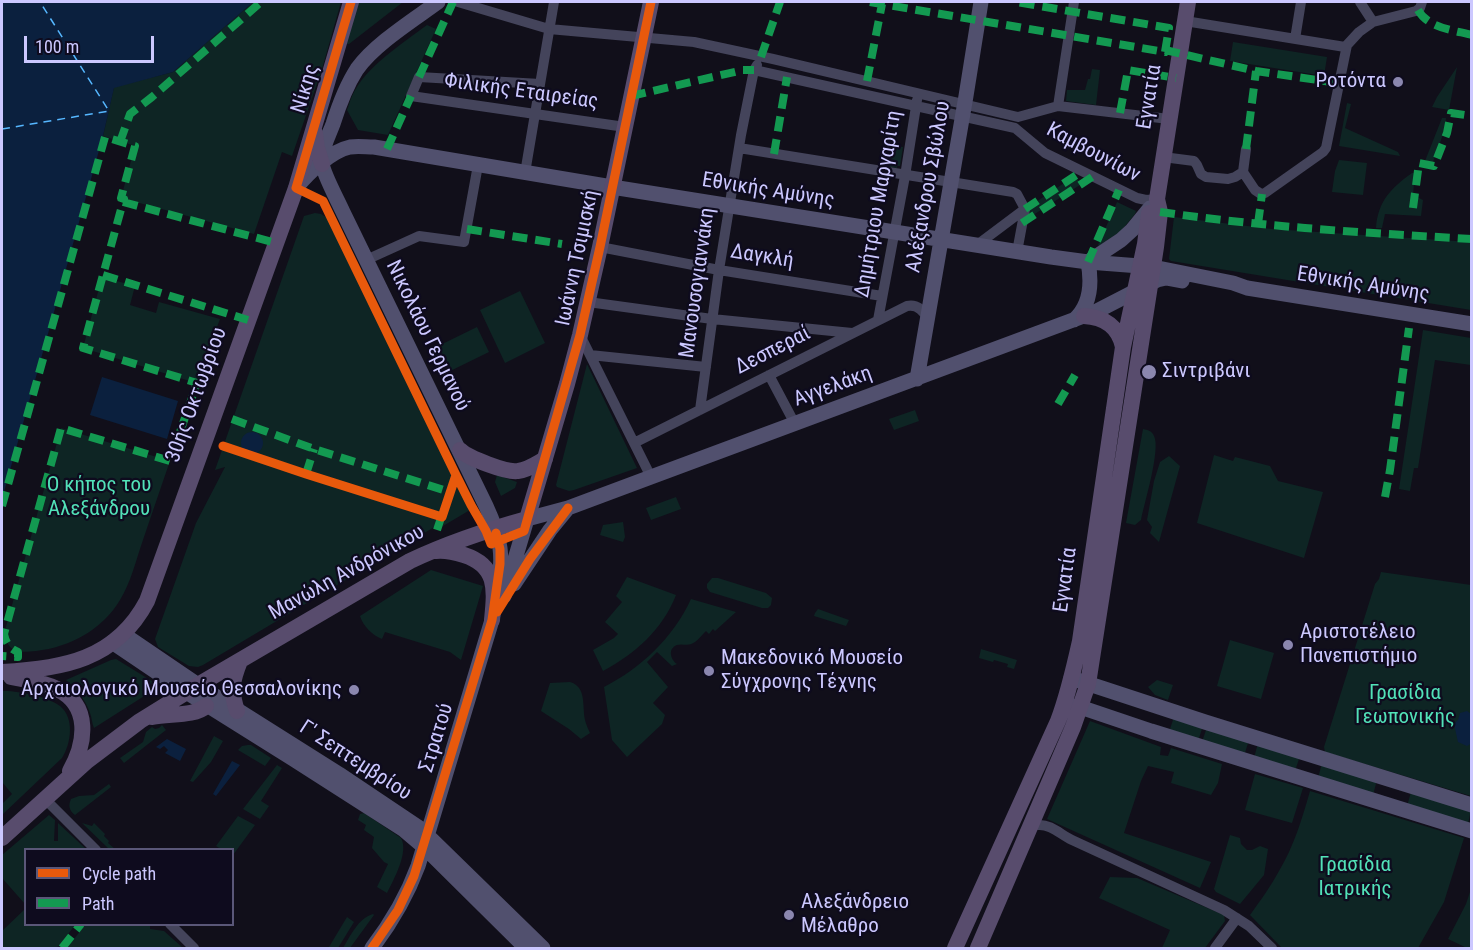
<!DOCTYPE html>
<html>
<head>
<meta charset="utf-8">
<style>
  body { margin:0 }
  #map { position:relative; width:1473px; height:950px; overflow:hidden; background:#110f1a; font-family:"Roboto Condensed",sans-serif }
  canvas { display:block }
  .frame { position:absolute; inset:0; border:3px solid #ccc8ff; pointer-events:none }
  .legend { position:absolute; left:24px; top:848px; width:210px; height:78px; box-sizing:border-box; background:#0e0b1e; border:2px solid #5a5778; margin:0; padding:8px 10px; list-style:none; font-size:18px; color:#ccc8ff }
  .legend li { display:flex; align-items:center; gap:12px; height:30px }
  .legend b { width:30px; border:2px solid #5a5778 }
  .scale { position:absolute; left:24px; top:36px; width:130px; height:27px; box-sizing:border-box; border:3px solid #ccc8ff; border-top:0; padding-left:8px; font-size:18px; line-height:21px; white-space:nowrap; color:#ccc8ff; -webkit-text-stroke:4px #0e0b1e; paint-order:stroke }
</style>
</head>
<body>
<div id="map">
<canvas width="1473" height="950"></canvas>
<div class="frame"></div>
<ul class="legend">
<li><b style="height:8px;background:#e8590c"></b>Cycle path</li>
<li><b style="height:8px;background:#139951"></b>Path</li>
</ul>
<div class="scale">100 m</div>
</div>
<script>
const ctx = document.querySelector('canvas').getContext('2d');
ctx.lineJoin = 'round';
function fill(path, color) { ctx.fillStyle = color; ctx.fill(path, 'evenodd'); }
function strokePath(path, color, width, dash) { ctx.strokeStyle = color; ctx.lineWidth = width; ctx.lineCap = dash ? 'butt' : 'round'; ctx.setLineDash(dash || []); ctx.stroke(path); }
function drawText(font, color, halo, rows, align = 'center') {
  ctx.font = font + ' "Roboto Condensed",sans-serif'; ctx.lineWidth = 4.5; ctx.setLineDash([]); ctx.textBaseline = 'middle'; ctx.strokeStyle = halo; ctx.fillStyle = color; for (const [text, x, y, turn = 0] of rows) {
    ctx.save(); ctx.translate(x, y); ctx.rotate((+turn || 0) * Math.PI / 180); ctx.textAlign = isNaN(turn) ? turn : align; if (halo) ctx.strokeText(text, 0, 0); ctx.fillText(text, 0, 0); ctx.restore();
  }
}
const green = new Path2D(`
  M253,2H341L322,69L292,156L282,152L254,234L121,198L135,146L103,136L114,87L173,72Z
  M357,2H403L349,44H346Z
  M427,25L436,29L388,135L358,130L347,110C349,105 350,100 352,96C365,67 402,44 427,25Z
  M1233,42L1327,57L1324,76L1230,61Z
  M1457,67L1449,110L1432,107L1437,97Z
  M1092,69L1100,70L1096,105L1066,101L1067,90H1085L1088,79H1090Z
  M1347,103L1351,104L1345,128L1398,152L1400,156L1339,146Z
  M1442,118H1446L1445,129L1433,162L1425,161Z
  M892,145L903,147L900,166H897V168L889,167Z
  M1339,160L1367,163L1363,195L1332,192L1335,171Z
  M1412,173H1415L1413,195L1423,200L1421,216L1385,214L1382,228H1376C1378,201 1391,188 1412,173Z
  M1073,177L1083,183L1027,219L1030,206Z
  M1117,202L1136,211L1135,214L1121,231L1099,246L1098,245Z
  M315,213L321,214L329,219L453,475L436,526L203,665L198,667L189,666L158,647L155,639L196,523L225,467L215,470L304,216Z
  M1174,217L1272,229L1471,242V310L1171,261L1169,259Z
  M102,277L135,286L130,305L156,313L159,302L220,319L196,383L83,348Z
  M520,291L545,343L505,363L480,310Z
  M477,327L489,352L442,375L430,350Z
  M1423,330L1471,338V365L1435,360L1418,468H1414L1410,491L1399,489Z
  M587,364L637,468L574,490L569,491L557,487L556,485Z
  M915,410L919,421L894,430L889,419Z
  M61,428L170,461C161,487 152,513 143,540C136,560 131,582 120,600C102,630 70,647 36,651C18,653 9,653 4,634Z
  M1143,429C1148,430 1152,431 1154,436C1161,449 1144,504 1141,520L1135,525L1126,523Z
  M1214,455L1233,461L1235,457L1270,466L1278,481L1323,492L1304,558L1197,523Z
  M1169,456L1180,466L1159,542L1150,533L1152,527L1147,520L1154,481L1160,462Z
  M497,475L517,482L515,488L501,496L495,482Z
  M456,484L470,510L443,526V525Z
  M676,497L681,509L651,520L646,508Z
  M623,522L625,537L623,542L600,535L603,525Z
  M431,570L483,586L461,660L450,652L385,632L382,639C372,635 363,626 360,616Z
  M1381,572L1471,585V796L1325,752L1324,747L1375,584L1379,579Z
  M627,577L676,595C663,629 635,654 603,671L593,650L614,638L618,634L605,622L622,602L616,596Z
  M712,578H718L766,593L772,598L771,605L768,608H762L710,592L707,588V584Z
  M691,599L736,612L715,631L713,629L709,634L706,631C703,634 699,639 695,642C688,647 683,643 677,645C667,649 671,660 677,664L672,666L657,652L647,662L668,687L653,703L665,715L662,724L627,757L612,740L604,687C641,668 673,638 691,599Z
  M818,609L849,620L846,626L814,616L815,613Z
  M1230,640L1274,653L1261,699L1217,686Z
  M981,649L1017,660L1014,669L1007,667L1008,664L994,660L993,662L979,658Z
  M116,659L160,686L94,728C92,724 92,718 90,713C85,699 77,690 66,680L111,660Z
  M1157,680L1173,685L1168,700L1155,695L1148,687Z
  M570,682C587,687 582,706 585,720C586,724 588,729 590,733L581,739L569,729L541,711L550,683Z
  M2,691C16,690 49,697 60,706C75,718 71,744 62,758L2,815V802L3,803L12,794L2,782Z
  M1174,717L1203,726L1198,741L1169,732Z
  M1090,721L1161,747L1160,755L1168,756L1171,748L1222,764L1218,783L1211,795L1171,783L1174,772L1148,766L1141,781L1124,833L1211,862L1200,888L1047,819Z
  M162,725L166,730L124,763L120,758L143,742L146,732L152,727L155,729L159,728Z
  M1207,727L1249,740L1244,756L1202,742Z
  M214,736L223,741L211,762L193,782L190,781Z
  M1258,743L1300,756L1295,771L1254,758Z
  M248,745H251L271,758L265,766L238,750L242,746Z
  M1322,763L1377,780L1373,795L1318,778Z
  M277,765L282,768L261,801L269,806L260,819L243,809Z
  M1255,774L1303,788L1292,823L1245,810Z
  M109,784L111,787L75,815C69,810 68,806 71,799L79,796L94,795Z
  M1310,791L1464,838L1444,902L1418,948H1282L1250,915C1260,901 1271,886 1279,871C1294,846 1302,819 1310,791Z
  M1411,792L1471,810L1468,824L1407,806Z
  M364,813L401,838C409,852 394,879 387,893L377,887L388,864L384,862L372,848L374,837L364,830L366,825L358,820L360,814Z
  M49,815L55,820L54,841H58V823L86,849L26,850L25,904L2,878V855Z
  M238,816L255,825L233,855L232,850L221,849L216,846Z
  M82,823L92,826L94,823L105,834L104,836L109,841L108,843L115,849H109Z
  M1230,835L1240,838L1241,844L1247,850H1252L1260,846L1268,849L1264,875L1240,904L1216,892L1214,889Z
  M1110,877L1137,878L1224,915L1225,921L1205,948H1162L1170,930L1099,898Z
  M1471,889V948H1467L1448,939L1466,904Z
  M25,909L26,924L75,925L59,946L55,948H2V931Z
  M373,914L374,915L350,948H343C350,937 358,918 373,914Z
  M347,917L354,922L338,948H327L329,947Z
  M85,925H150V929L164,931L183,948H67Z`);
const water = new Path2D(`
  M2,2H253L173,72L114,88L103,136L2,499Z
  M102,377L178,401L167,439L90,415Z
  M241 443a11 11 0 1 1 22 0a11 11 0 1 1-22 0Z
  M1467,711L1471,714L1472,743L1467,746L1458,742L1454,724L1458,720L1460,713Z
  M167,739L186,749L180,761L165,753L168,750L164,746L160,749L156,747Z
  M232,761L240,765L216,796L213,794Z`);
const ferry = new Path2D(`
  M2,129L109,111L40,2`);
const street = new Path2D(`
  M458,2L549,29L694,42L773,59L1018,117L1058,106L1169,119
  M1360,2L1373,22
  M1185,21L1345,47
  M1295,39L1301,2
  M754,70L1015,128L1045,153L1137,198L1146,200L1157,199
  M540,84L419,77L411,96L625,127
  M1058,106L1074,2
  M739,148L1013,192L1017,194L1025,209
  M1246,149L1243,172L1255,190L1261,194L1265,193L1323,152L1326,148L1347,45L1359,32L1373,22L1416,11L1420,8L1422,2
  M1163,157L1194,161L1197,165L1201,174L1206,177L1228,179L1235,177L1243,172
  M525,173L554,2
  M977,245L1025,209
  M600,247L719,270L882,296
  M1017,252L1025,209
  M366,260L419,236L464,242L478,165
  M588,302L712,319L852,333
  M878,320L905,176L917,100
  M580,335L651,477
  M590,355L706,367
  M769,375L795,424
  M700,410L719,270L741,135L754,70L757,65
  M634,443L907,306C917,304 923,310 927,318
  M44,798L96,850
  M1038,825C1051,824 1061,835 1072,840L1224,910L1249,926L1272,948
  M170,924L194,948
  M1215,948L1237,918`);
const secondary = new Path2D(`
  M296,188C308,173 331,151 350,147C358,146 366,147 374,147L612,187L1051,257L1088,262L1153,267L1233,283L1247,288L1472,324
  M1088,262L1121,240L1132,230L1150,208
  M1074,320C1091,305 1092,283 1088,262
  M917,379L966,96L981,2
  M514,584L550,530L568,508
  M504,596L527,519L568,508L651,477L1073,320L1097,311L1157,280L1166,278L1182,281
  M123,634L198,685L339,774L421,829L543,948
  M112,642L186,692L293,759L404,830L424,847L526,948
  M1071,678L1205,722L1472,805
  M1070,706L1080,707L1151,731L1472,831
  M372,948C391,923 407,896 418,866L492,620C496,597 503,571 500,548C498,533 492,519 486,506L342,210C337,199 323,173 322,163C320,151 329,135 333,124C339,105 346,86 357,69C375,44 412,21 438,2`);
const primary = new Path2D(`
  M315,133L317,148L322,164
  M1084,316C1104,317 1119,327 1123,347
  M460,450C468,458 507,473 518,471C528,470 536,464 545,459
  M436,551C446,550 454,552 464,555C498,566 495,590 492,620
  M2,672C62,669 116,660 147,601L296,188L351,2
  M11,677C26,680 43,682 57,689C91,705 86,743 70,771
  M237,711C230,690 232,681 240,661
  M152,717C169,713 194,717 206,706
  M2,838L87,761L140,721L198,685L410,561C448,543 487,530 527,519L567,384L580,335L600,247L651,2
  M955,948L1058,721C1068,695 1074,668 1080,641L1123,347L1145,244L1149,213
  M978,948L1073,727L1088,684L1156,247L1160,212L1157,199L1188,2`);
const quiet = new Path2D(`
  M870,2L1165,52L1169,28L1016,2
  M1418,10C1428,28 1453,30 1472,35
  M1165,50L1256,71L1338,83
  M761,57L780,2
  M419,77L453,2
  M867,81L882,4
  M631,96L743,70H754
  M1120,113L1128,70L1176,78
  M120,142L130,114L152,97L261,2
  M387,149L411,96
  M1246,149L1256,71
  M774,154L787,77
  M123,202L276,243
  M1413,208L1419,163L1434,166L1447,133L1451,113L1472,116
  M1025,209L1081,172
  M1160,212C1264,227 1367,233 1472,239
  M1022,223L1092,177
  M1258,224L1262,194
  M467,229L562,244
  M1088,262L1119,190
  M103,275L248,320
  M1058,404L1075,375
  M232,419L314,449L450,492
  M306,474L314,449
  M1385,497L1390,470L1409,328
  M2,506L105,137L135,146L121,198L124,199L123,202L83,348L197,383L170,461L61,428L4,634C6,643 9,648 18,652V657L2,656
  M437,530L443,512
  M62,948L81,924`);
const cycleway = new Path2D(`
  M351,2L296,188L323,201L456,475L471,505L486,531L491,544L524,531L580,335L600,247L651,2
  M223,446L306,474L442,517L456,475
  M497,612L530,559L568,508
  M372,948L398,910L414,876L492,620L500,564V549L496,533`);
const markers = [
  [1398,82,6,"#8b87af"],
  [1149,372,8,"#8b87af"],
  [1288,645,6,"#8b87af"],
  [709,671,6,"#8b87af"],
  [354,690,6,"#8b87af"],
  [789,915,6,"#8b87af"]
];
const poiNames = [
  ["Ροτόντα",1386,82,"right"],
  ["Σιντριβάνι",1162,372],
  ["Αριστοτέλειο",1300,633],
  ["Πανεπιστήμιο",1300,657],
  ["Μακεδονικό Μουσείο",721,659],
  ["Σύγχρονης Τέχνης",721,683],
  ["Αρχαιολογικό Μουσείο Θεσσαλονίκης",342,690,"right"],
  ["Αλεξάνδρειο",801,903],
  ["Μέλαθρο",801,927]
];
const streetNames = [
  ["Νίκης",306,89,-73],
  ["Φιλικής Εταιρείας",521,92,8],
  ["Εγνατία",1150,97,-81],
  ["Καμβουνίων",1093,153,28],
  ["Αλέξανδρου Σβώλου",929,187,-80],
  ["Εθνικής Αμύνης",768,191,9],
  ["Δημήτριου Μαργαρίτη",879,204,-80],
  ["Δαγκλή",762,257,9],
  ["Ιωάννη Τσιμισκή",578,258,-78],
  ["Μανουσογιαννάκη",698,283,-82],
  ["Εθνικής Αμύνης",1363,285,9],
  ["Νικολάου Γερμανού",427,336,64],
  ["Δεσπεραί",773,351,-27],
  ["Αγγελάκη",833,387,-20],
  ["30ής Οκτωβρίου",197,395,-70],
  ["Μανώλη Ανδρόνικου",347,573,-29],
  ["Εγνατία",1066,580,-82],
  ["Στρατού",437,738,-73],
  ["Γ' Σεπτεμβρίου",355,761,33]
];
const parkNames = [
  ["Ο κήπος του",99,486],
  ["Αλεξάνδρου",99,510],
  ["Γρασίδια",1405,694],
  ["Γεωπονικής",1405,718],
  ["Γρασίδια",1355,866],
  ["Ιατρικής",1355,890]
];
fill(green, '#0e2524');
fill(water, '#0b203e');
strokePath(ferry, '#56b7ff', 1.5, [8, 6]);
strokePath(street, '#44445b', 10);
strokePath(secondary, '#51506e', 15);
strokePath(primary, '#584c6d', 16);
strokePath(quiet, '#139951', 8, [15, 8]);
strokePath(cycleway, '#e8590c', 9);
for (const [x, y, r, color] of markers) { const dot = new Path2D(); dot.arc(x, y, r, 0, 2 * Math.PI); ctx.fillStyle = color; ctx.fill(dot); strokePath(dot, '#0e0b1e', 2); }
drawText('21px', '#ccc8ff', '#0e0b1e', poiNames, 'left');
drawText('21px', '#ccc8ff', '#0e0b1e', streetNames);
drawText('21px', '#52e1b8', '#0e0b1e', parkNames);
</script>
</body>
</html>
